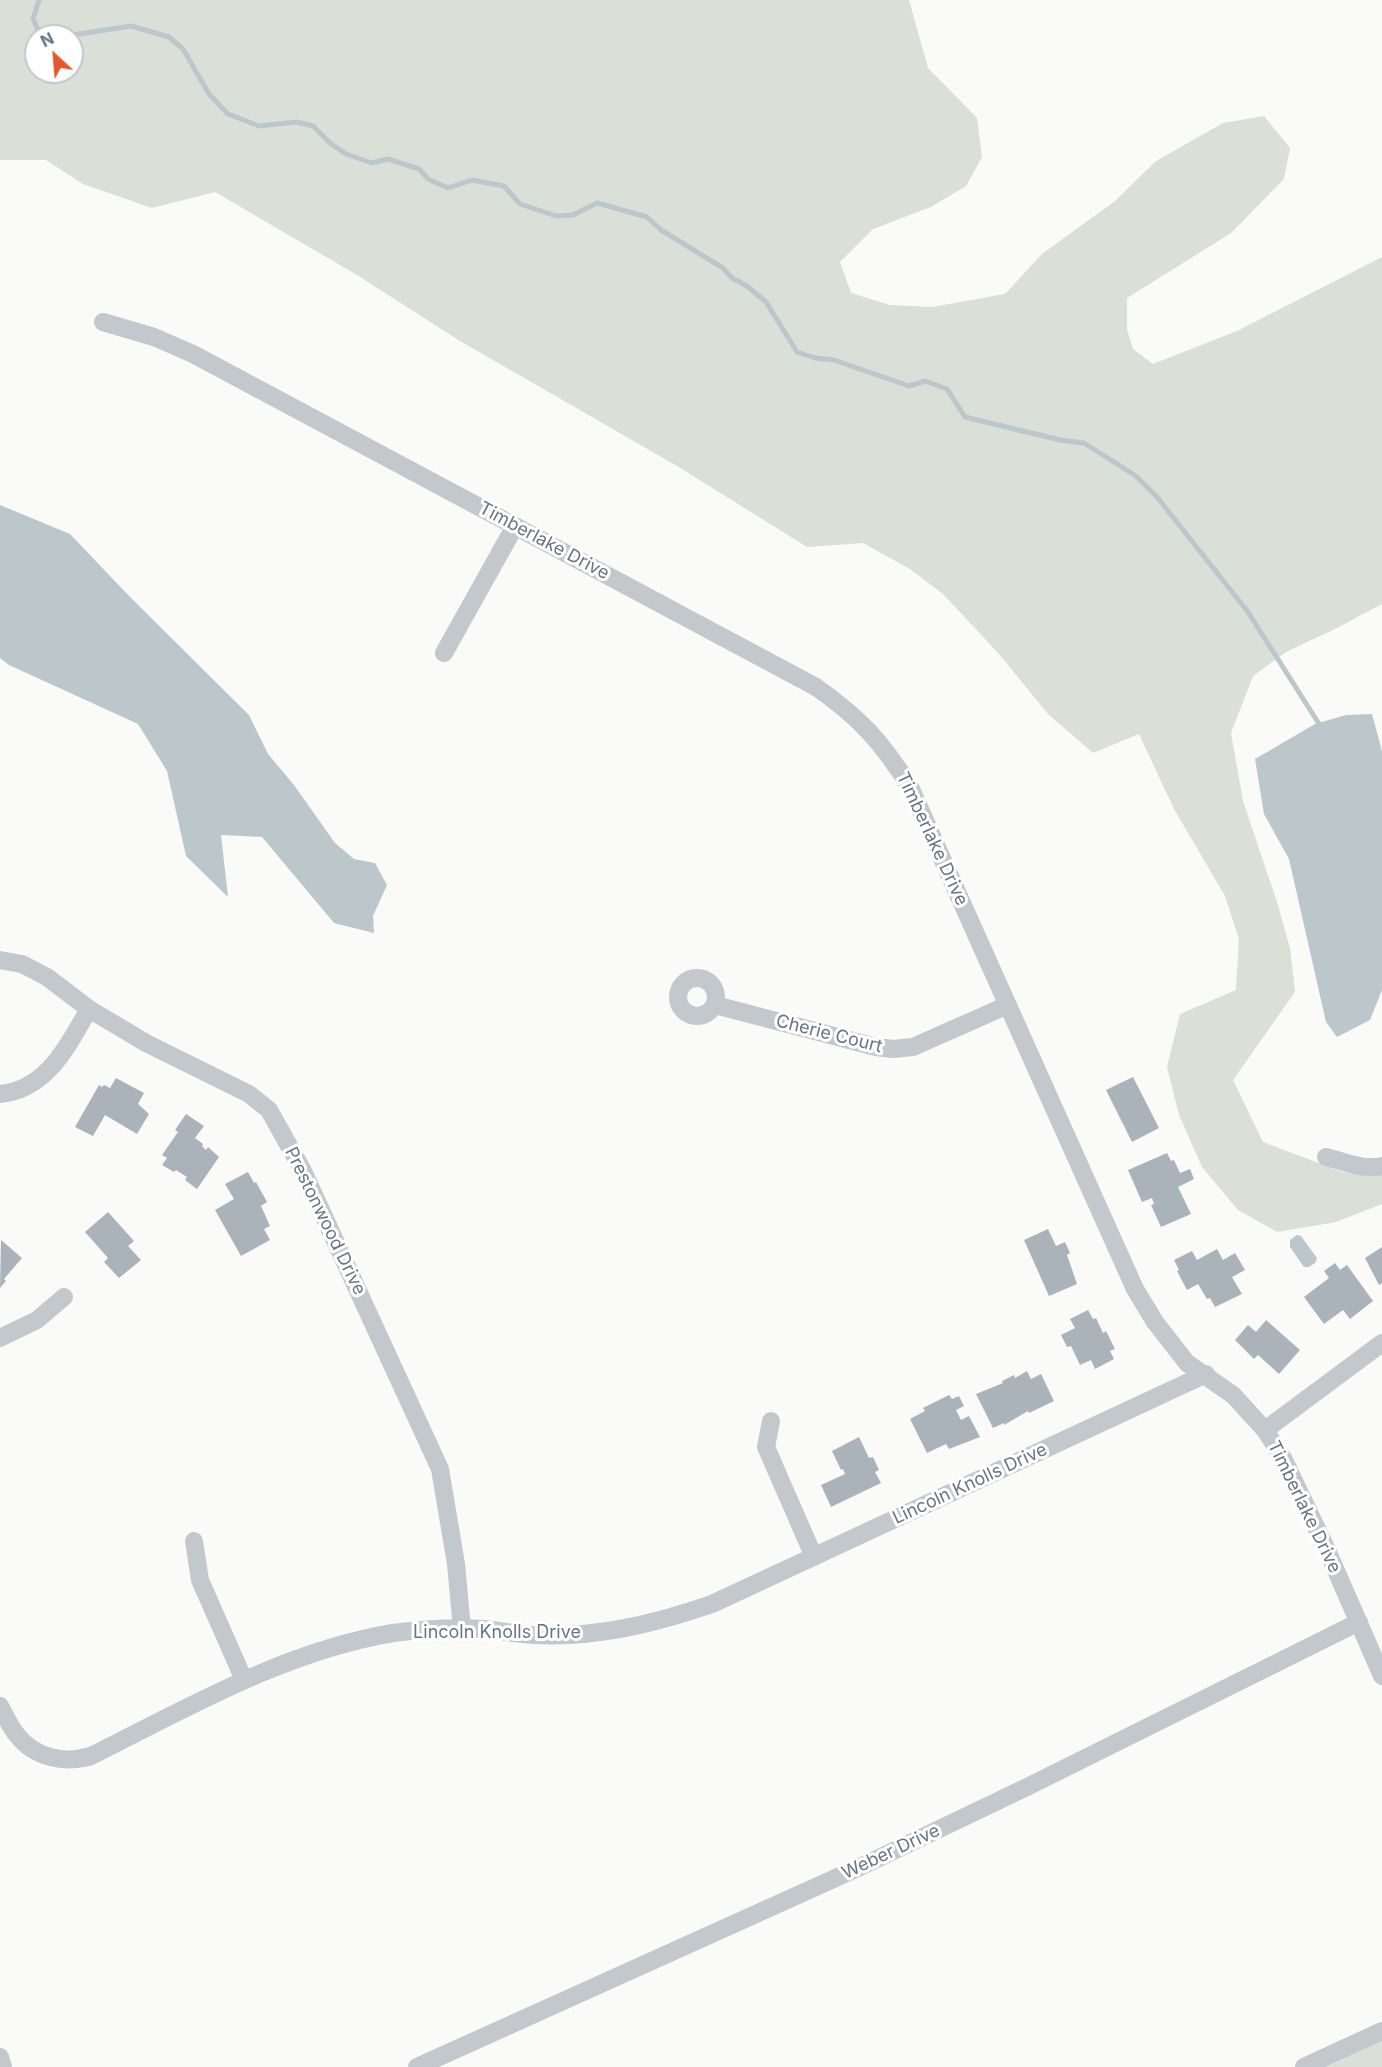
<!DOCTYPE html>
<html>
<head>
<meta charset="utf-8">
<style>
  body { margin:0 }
  #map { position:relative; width:1382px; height:2067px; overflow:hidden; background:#fafaf8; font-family:Inter,sans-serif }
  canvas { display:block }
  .north { position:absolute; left:24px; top:24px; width:60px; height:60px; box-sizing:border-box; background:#fff; border:2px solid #c1c8cd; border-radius:50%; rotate:334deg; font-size:16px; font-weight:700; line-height:24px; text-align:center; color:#657683 }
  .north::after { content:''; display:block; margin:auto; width:21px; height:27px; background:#e4572e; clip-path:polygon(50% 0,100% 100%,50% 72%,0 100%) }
</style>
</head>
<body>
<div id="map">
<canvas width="1382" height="2067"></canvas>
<div class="north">N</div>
</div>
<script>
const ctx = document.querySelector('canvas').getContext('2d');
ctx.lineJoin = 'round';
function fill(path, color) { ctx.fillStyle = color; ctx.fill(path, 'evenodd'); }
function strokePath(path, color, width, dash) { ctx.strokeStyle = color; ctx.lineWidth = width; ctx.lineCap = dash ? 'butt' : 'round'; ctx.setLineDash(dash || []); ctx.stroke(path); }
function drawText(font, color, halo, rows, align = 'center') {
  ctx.font = font + ' Inter,sans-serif'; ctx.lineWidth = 6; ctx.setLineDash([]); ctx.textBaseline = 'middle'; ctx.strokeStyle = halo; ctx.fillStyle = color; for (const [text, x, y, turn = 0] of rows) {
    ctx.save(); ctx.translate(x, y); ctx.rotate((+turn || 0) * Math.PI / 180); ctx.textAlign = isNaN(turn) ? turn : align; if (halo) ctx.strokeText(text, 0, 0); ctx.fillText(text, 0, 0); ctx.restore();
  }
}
const green = new Path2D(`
  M0,0H909L928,68L977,118L982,157L966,186L931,207L873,229L840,262L851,293L890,305L932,307L1005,294L1042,254L1115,201L1156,161L1223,123L1264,116L1290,148L1284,179L1231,233L1127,298V329L1133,349L1153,364L1237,331L1382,257V604L1335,629L1286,652L1253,676L1231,733L1243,801L1277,902L1290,948L1295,992L1233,1080L1263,1142L1342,1172L1363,1174L1382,1170V1204L1336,1222L1277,1232L1238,1210L1202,1167L1179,1115L1167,1067L1180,1014L1236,990L1239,939L1225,896L1174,809L1139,734L1093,753L1048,714L999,654L943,594L910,569L863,543L807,547L677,466L460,341L357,275L215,192L152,208L83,184L46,160H0ZM36,36H72V72H36Z
  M1382,2041V2067H1326Z`);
const water = new Path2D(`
  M0,505L70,534L131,598L249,715L268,754L294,785L335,843L354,859L375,863L387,885L373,916L374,933L334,923L262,837L221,835L228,897L186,856L167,771L138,724L9,665L0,658Z
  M1372,714L1382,751V990L1370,1020L1337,1037L1326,1022L1289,859L1264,814L1255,759L1315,724L1346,715Z
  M1297,1235L1301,1236L1317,1258L1315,1263L1309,1267H1304L1290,1247V1240Z`);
const stream = new Path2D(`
  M39,0L33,19L40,34L61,36
  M67,36L131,26L169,37L183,49L209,94L228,114L259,126L297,122L313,126L330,143L346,154L372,163L388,159L419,169L428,179L448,188L472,180L504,186L520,204L556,216L573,215L597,203L647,217L661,230L723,268L732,278L747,286L766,302L797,352L815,358L834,360L909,386L925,381L947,389L965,417L1060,440L1084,443L1136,476L1157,497L1248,612L1321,727`);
const building = new Path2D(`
  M1133,1077L1159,1128L1132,1142L1106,1090Z
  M116,1078L144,1093L138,1104L149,1114L137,1134L105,1115L93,1136L75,1127L99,1085L102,1087L104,1085L110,1088Z
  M186,1114L204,1126L195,1138L203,1144L202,1146L206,1150L208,1147L219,1157L197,1189L185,1180L187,1177L176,1170L174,1172L162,1165L167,1158L162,1155L178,1132L175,1130Z
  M1167,1153L1171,1161L1174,1160L1180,1173L1190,1169L1194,1179L1178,1187L1191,1214L1161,1227L1151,1205L1154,1204L1152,1198L1142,1202L1128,1170Z
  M248,1172L254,1183L256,1182L267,1202L261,1206L270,1226L264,1229L270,1240L241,1256L215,1210L234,1199L225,1184Z
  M108,1212L134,1241L128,1246L141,1260L119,1278L104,1262L108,1258L85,1232Z
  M1048,1229L1056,1246L1065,1242L1070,1253L1067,1255L1077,1284L1049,1296L1024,1240Z
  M1,1240L22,1258L4,1279L6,1281L0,1288Z
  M1382,1247V1283L1379,1285L1365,1258Z
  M1217,1249L1223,1260L1235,1253L1245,1270L1232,1277L1242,1294L1215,1307L1210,1298L1207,1299L1198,1284L1187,1290L1177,1271L1179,1270L1174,1260L1192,1251L1197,1260Z
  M1335,1263L1340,1270L1347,1265L1373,1301L1350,1319L1343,1310L1324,1324L1304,1297L1329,1278L1324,1271Z
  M1088,1310L1093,1319L1096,1318L1103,1333L1106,1331L1115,1349L1110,1351L1114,1359L1095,1369L1091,1360L1080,1365L1071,1346L1067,1347L1061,1335L1075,1328L1070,1319Z
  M1266,1320L1300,1350L1279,1374L1258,1355L1254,1359L1235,1340L1248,1325L1256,1332Z
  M1027,1371L1031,1379L1041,1374L1054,1401L1029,1413L1028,1411L1004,1425V1423L993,1428L976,1394L1003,1383L1002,1381L1014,1375L1015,1378Z
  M949,1395L952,1399L959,1396L964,1406L956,1410L961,1420L969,1416L980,1437L949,1449L946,1444L927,1453L910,1419L925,1411L923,1408Z
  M859,1437L869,1458L873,1457L879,1470L875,1472L881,1483L831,1507L821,1485L845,1474L843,1469L841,1470L832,1451Z`);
const minor = new Path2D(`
  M103,322L154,337L193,354L816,687C860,718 882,742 910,787L1135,1289L1155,1322L1187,1363L1233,1395L1265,1430L1283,1458L1327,1550L1382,1676
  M444,653L515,526
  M0,960L22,964L47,977L89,1009L146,1043L249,1094L269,1110L303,1171L440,1469L456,1564L462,1629
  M678 997a19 19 0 1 1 38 0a19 19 0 1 1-38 0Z
  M715,1005L876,1047L893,1049L913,1047L1008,1005
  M0,1094C47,1090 68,1045 89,1009
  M1326,1157C1345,1162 1363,1170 1382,1166
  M0,1338L37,1320L64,1297
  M771,1421L766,1447L814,1557
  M1265,1430L1382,1343
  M194,1541L200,1580L244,1680
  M0,1706C5,1715 10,1727 17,1735C35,1758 64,1764 91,1756C187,1708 285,1651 393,1633C423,1629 454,1627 484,1629C501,1631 517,1634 534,1635C596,1638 654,1624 712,1604L1206,1374
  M0,2057L3,2067
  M417,2067L860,1867L1027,1787L1359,1622
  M1304,2067L1382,2031`);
const streetNames = [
  ["Timberlake Drive",544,541,28],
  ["Timberlake Drive",932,839,65],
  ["Cherie Court",829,1034,14],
  ["Prestonwood Drive",325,1221,64],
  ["Lincoln Knolls Drive",970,1484,-25],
  ["Timberlake Drive",1304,1507,64],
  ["Lincoln Knolls Drive",497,1633],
  ["Weber Drive",891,1852,-25]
];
fill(green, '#dadfd7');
fill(water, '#bbc7cb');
strokePath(stream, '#bbc7cb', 5);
fill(building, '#aab3b9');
strokePath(minor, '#c3c8cc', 18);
drawText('18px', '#657683', '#fff', streetNames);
</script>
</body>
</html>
